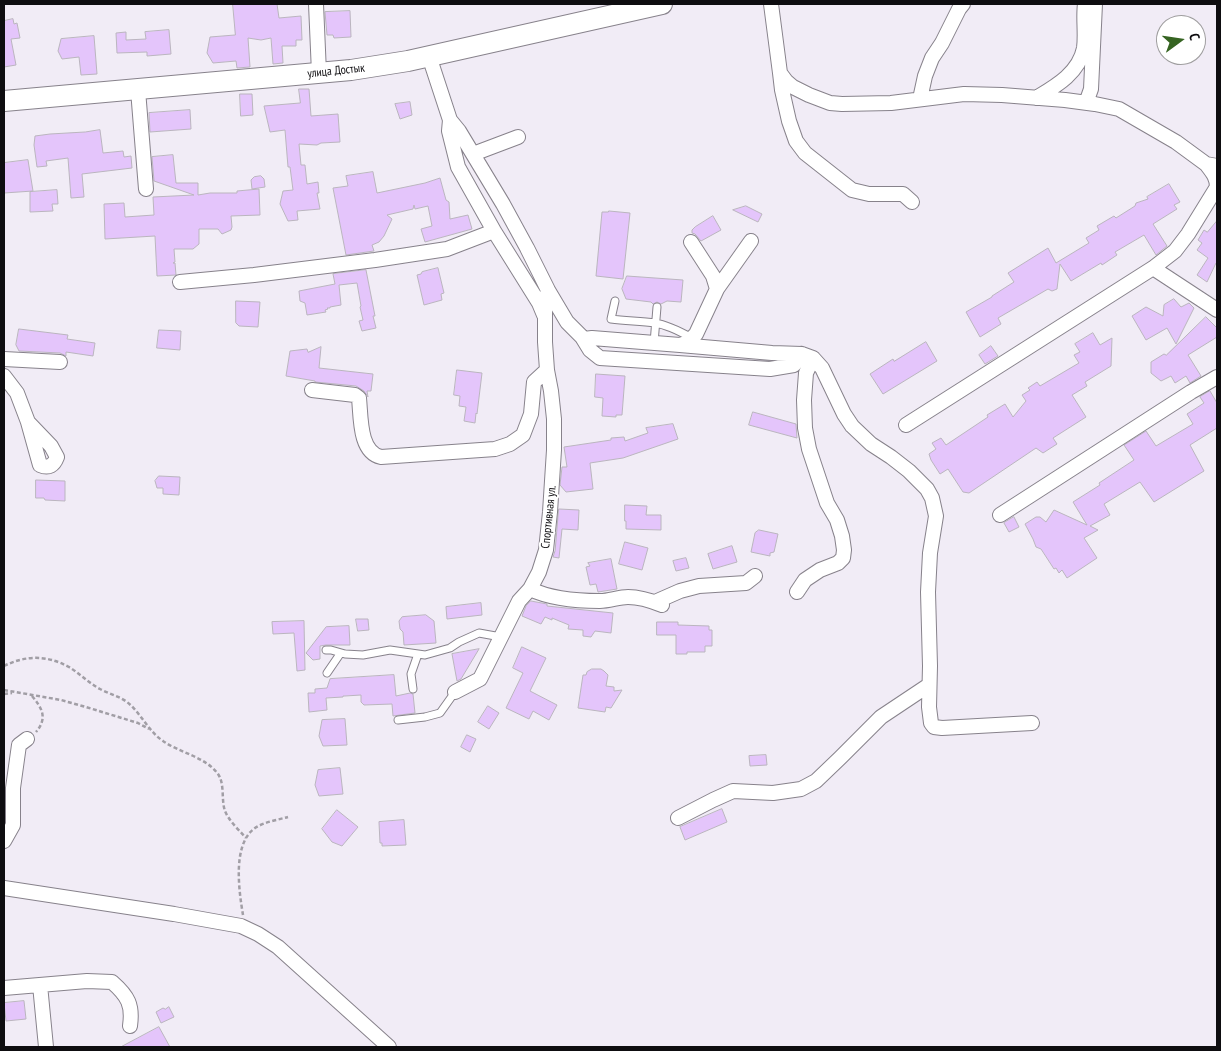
<!DOCTYPE html>
<html>
<head>
<meta charset="utf-8">
<style>
  body { margin:0 }
  #map { position:relative; width:1221px; height:1051px; overflow:hidden; background:#f1ecf6; font-family:"PT Sans Narrow",sans-serif }
  canvas { display:block }
  .frame { position:absolute; inset:0; border:5px solid #0e0d10; pointer-events:none }
  .north { position:absolute; left:1156px; top:15px; width:50px; height:50px; box-sizing:border-box; background:#fff; border:1px solid #9f9e9f; border-radius:50%; rotate:76deg; font-size:14px; font-weight:700; line-height:20px; text-align:center; color:#0e0d10 }
  .north::after { content:''; display:block; margin:auto; width:18px; height:22px; background:#366422; clip-path:polygon(50% 0,100% 100%,50% 72%,0 100%) }
</style>
</head>
<body>
<div id="map">
<canvas width="1221" height="1051"></canvas>
<div class="frame"></div>
<div class="north">С</div>
</div>
<script>
const ctx = document.querySelector('canvas').getContext('2d');
ctx.lineJoin = 'round';
function fill(path, color) { ctx.fillStyle = color; ctx.fill(path, 'evenodd'); }
function strokePath(path, color, width, dash) { ctx.strokeStyle = color; ctx.lineWidth = width; ctx.lineCap = dash ? 'butt' : 'round'; ctx.setLineDash(dash || []); ctx.stroke(path); }
function drawText(font, color, halo, rows, align = 'center') {
  ctx.font = font + ' "PT Sans Narrow",sans-serif'; ctx.lineWidth = 4; ctx.setLineDash([]); ctx.textBaseline = 'middle'; ctx.strokeStyle = halo; ctx.fillStyle = color; for (const [text, x, y, turn = 0] of rows) {
    ctx.save(); ctx.translate(x, y); ctx.rotate((+turn || 0) * Math.PI / 180); ctx.textAlign = isNaN(turn) ? turn : align; if (halo) ctx.strokeText(text, 0, 0); ctx.fillText(text, 0, 0); ctx.restore();
  }
}
const building = new Path2D(`
  M233,4H277L279,18L301,16L302,40H296V46H282L283,63L273,64L271,38L261,40L248,38L250,67L237,68L236,61L213,63L207,53L210,37L235,35Z
  M350,11L351,37L334,38L333,35H327L325,12Z
  M13,19L14,24L17,23L20,38L11,39L16,65L4,67V21Z
  M169,30L171,54L147,56V52L117,53L116,33L126,32V40L146,39L145,32Z
  M94,36L97,74L81,75L79,57L62,59L58,51L61,39Z
  M299,89H309L311,116L338,114L340,142L321,143L317,145L299,144L301,165H305L307,184L318,182L319,193H317L320,209L297,211L298,220L288,221L280,204L283,191L293,190L290,167H288L285,130L270,132L264,106L300,103Z
  M240,94H252L253,115L241,116Z
  M410,102L412,115L400,119L395,104Z
  M190,110L191,129L150,132L149,113Z
  M100,130L103,153L123,151L124,157L131,156L132,168L82,174L84,197L71,198L68,158L46,161L47,166L37,167L34,145L35,136L50,134L85,132Z
  M173,155L176,183H198V195L210,193H237V191L259,189L260,215L231,216L232,227L231,230L222,234L218,229H199V244L193,249H174L175,262L173,263H175L176,275L157,276L155,236L105,239L104,204L124,203L125,217L154,215L153,197L194,195L154,181L152,157Z
  M28,160L33,191L4,193V163Z
  M373,172L377,193L425,183L440,178L446,200L449,202L450,219L468,215L472,229L425,242L421,229L432,226L428,206L415,209L414,205L413,209L387,215L392,219L384,236L379,242L372,245L374,251L346,255L333,188L348,186L346,176Z
  M261,176L264,179L265,187L252,189L251,180L254,177Z
  M1169,184L1180,202L1174,205L1177,209L1153,224L1167,246L1156,255L1144,235L1115,252L1117,255L1102,265L1101,263L1071,281L1060,264L1057,289L1052,291L1048,289L998,318L1001,324L980,337L966,312L992,297V296L1014,282L1008,273L1048,248L1056,263L1089,243L1086,238L1099,230L1097,226L1114,216L1116,218L1135,206L1136,203L1148,199L1147,197Z
  M57,190L58,204H52L53,211L30,212V192Z
  M746,206L762,214L758,222L733,210Z
  M609,211L630,213L623,279L596,276L602,212H608Z
  M713,216L721,230L701,241L695,234L692,233V230L695,227Z
  M1217,221V264L1216,263L1207,282L1197,275L1208,258L1197,250L1202,243L1198,240L1204,230L1207,232Z
  M438,268L444,293L441,294L442,300L424,305L417,275L421,274L422,272Z
  M366,270L375,316H373L376,328L362,331L359,321L363,320L360,307L361,306L357,283L339,285L341,305L330,307V308H327L328,309L325,310L326,312L307,315L305,303L300,301L299,291L335,284L333,274Z
  M627,276L683,280L681,302L667,301L661,304L657,302L653,304L651,302L626,299L622,289Z
  M1174,299L1181,307L1189,303L1194,308L1176,344L1167,328L1146,340L1132,316L1146,307L1163,316L1164,305Z
  M236,301L260,302L258,327L239,326L236,323Z
  M1206,317L1217,328V337L1188,355L1201,376L1190,383L1186,376L1175,383L1171,376L1161,381L1151,373V362L1164,354L1166,355Z
  M19,329L68,335L67,339L95,343L93,356L66,352V356L60,353L19,351L16,345Z
  M159,330L181,331L180,350L157,348Z
  M1093,333L1100,345L1112,338L1111,366L1085,382L1087,386L1072,395L1086,417L1053,438L1057,444L1043,453L1036,448L969,493L963,492L948,469L940,474L931,460L929,454L936,449L932,443L941,438L946,445L988,417L987,415L1005,404L1013,417L1026,401L1022,395L1030,390L1028,388L1037,382L1040,386L1079,363L1074,355L1080,352L1075,344Z
  M926,342L937,361L883,394L870,374L893,359L894,361Z
  M991,346L998,356L985,364L979,355Z
  M321,347L319,368L373,374L371,391H367L368,397L364,391L356,386L315,382V381L286,376L290,351L307,349L308,352Z
  M457,370L482,373L477,414L476,413L475,423L464,421L466,407L459,406L460,396L454,395Z
  M596,374L625,376L622,415H616V417L602,416L603,398L595,397Z
  M1210,391L1217,403V428L1190,445L1204,471L1154,502L1140,482L1104,504L1110,515L1090,526L1098,530L1084,538L1097,558L1067,578L1062,570L1059,573L1056,568L1054,569L1041,549L1036,547L1033,539L1025,524L1036,517H1040L1046,522L1054,510L1087,525L1073,502L1100,485L1099,483L1134,460L1124,445L1146,431L1156,446L1193,424L1187,414L1204,403L1200,397Z
  M753,412L796,424L797,438L749,425Z
  M673,424L678,439L623,458L590,463L593,489L566,492L560,485L562,467H567L564,447L611,440V438L624,437L625,441L648,433L646,428Z
  M159,476L180,477L179,495L163,494V488H157L155,481Z
  M36,480L65,481V501L45,500L44,498H36Z
  M625,505L647,506L646,515H661V530L626,529V521H625Z
  M559,509L579,510L578,530L562,529L559,558L553,557L555,551Z
  M1014,517L1019,527L1009,532L1004,523Z
  M759,530L778,534L774,552L770,553V556L751,552L755,533Z
  M625,542L648,548L642,570L619,564Z
  M732,546L737,562L713,569L708,554Z
  M686,558L689,568L676,571L673,561Z
  M611,559L617,589L598,592L596,584L590,585L586,567L590,566L588,563Z
  M531,601L547,604V606L613,613L611,633L595,631L591,637L583,636V630L568,629L569,625L552,618V620L545,617L541,624L522,616L526,606Z
  M481,603L482,615L447,619L446,607Z
  M426,615L434,621L436,643L404,645L403,632L400,629L399,621L402,617Z
  M356,619H368L369,630L358,631Z
  M304,621L305,670L297,671L294,633L273,634L272,622Z
  M657,622H678V625L709,626V630H712V646H705V652H687V654H676V635H657Z
  M349,626L350,645H326L320,646V659L313,660L306,653L326,627Z
  M522,647L546,658L530,691L557,705L549,720L533,711L529,719L506,708L523,673L513,668Z
  M479,649L461,679L457,681L452,654Z
  M592,669H601L604,671L608,675L606,686L614,687V691L622,690L611,708L606,707L605,712L578,708L583,675H586L587,672Z
  M394,675L396,696L410,693L413,694L415,713L393,716L392,704L364,705L361,702V695L345,696H343V697L326,698L327,710L309,712L308,693H315V689L327,688L330,679Z
  M488,706L499,713L489,729L478,722Z
  M345,719L347,745L323,746L319,736L322,720Z
  M467,735L476,739L470,752L461,747Z
  M766,755L767,765L750,766L749,756Z
  M340,768L343,794L319,796L315,785L318,770Z
  M722,809L727,822L685,840L680,827Z
  M337,810L358,827L342,846L332,842L322,829Z
  M404,820L406,845L382,846V843H380L379,822Z
  M24,1001L26,1019L6,1021L4,1003Z
  M169,1007L174,1017L161,1023L156,1012L163,1008L165,1009Z
  M159,1027L170,1047H121Z`);
const path = new Path2D(`
  M4,666C26,655 47,655 69,667C80,674 89,683 100,689C109,694 119,696 127,702C141,713 148,731 163,741C180,753 206,757 218,774C225,784 221,800 225,811C229,821 239,830 246,838
  M4,690L61,700L86,707L138,723L149,729
  M4,694L12,693
  M32,696C42,708 48,718 36,732
  M243,915C239,891 232,844 255,828C264,822 277,820 288,817`);
const lane = new Path2D(`
  M615,301L611,319C626,321 641,321 655,323C668,325 681,332 692,338
  M654,343L657,307
  M326,650H331L345,654L363,655L390,650L425,655L450,648L459,642L479,633L501,637
  M327,673L340,654
  M413,689L411,674L418,654
  M398,720L425,717L440,713L455,692`);
const street = new Path2D(`
  M316,4L319,73
  M771,4L780,73L786,81L793,87L809,95L830,103L842,104L891,103L964,94L1002,95L1065,100L1095,104L1119,109L1176,142L1206,164L1217,166
  M429,56L450,120L449,131L458,167L494,231L539,303L544,315
  M780,73L782,90L789,121L796,141L805,153L852,190L869,194H903L912,202
  M138,90L146,189
  M1036,98C1056,86 1079,73 1084,48C1086,34 1083,18 1085,4
  M920,99L925,76L932,58L942,43L959,9L963,4
  M1086,103L1091,89L1095,4
  M450,120L459,131L503,204L527,248L548,290L567,322L582,337L590,350L600,358L770,369L794,365L802,354L813,358L822,368L844,414L852,426L871,444L891,457L909,471L927,489L932,498L936,516L930,553L928,592L930,666L929,707L931,723L934,727L942,728L1032,723
  M473,154L518,137
  M691,242L713,276L717,289
  M1153,268L1217,310
  M180,282L254,275L375,260L447,249L494,231
  M584,339L592,338L680,345L688,342L696,334L717,289L751,241
  M680,345L772,353L802,354
  M4,359L60,362
  M4,376L17,393L28,422L40,465C49,469 54,465 57,457L51,446L28,422
  M312,390L355,395L359,398C361,417 359,452 381,457L495,449L510,444L523,435L531,414L534,382L547,370
  M906,425L1153,268L1175,251L1188,234L1217,187C1217,177 1212,172 1206,164
  M1000,515L1191,392L1217,377
  M530,589C551,599 577,601 600,601C609,601 619,597 628,597C638,597 652,601 662,605
  M797,592L805,580L820,570L838,563L843,558L844,550L842,536L837,520L827,503L809,449L805,428L804,400L806,373L813,358
  M655,602L680,591L699,586L746,583L755,576
  M455,692L480,679L519,601L530,589L539,572L546,550L550,512L554,450V419L551,391L547,370L545,342V303L548,290
  M678,818L713,800L733,791L773,793L801,789L816,781L840,758L881,717L929,685
  M4,841L13,825V788L19,745L27,739
  M4,888L174,914L241,926L258,934L278,947L389,1047
  M40,985L46,1047
  M4,988L87,981L112,982C128,996 133,1005 130,1026`);
const secondary = new Path2D(`
  M4,101L351,70L408,61L662,4`);
const streetNames = [
  ["улица Достык",336,71,-6],
  ["Спортивная ул.",549,517,-84]
];
fill(building, '#e4c5fb');
strokePath(building, '#bab5be', 1);
strokePath(lane, '#87828b', 9);
strokePath(street, '#87828b', 16);
strokePath(secondary, '#87828b', 22);
strokePath(path, '#a19ea5', 2.5, [4, 2.5]);
strokePath(lane, '#fff', 7);
strokePath(street, '#fff', 14);
strokePath(secondary, '#fff', 20);
drawText('12px', '#0e0d10', '#fff', streetNames);
</script>
</body>
</html>
